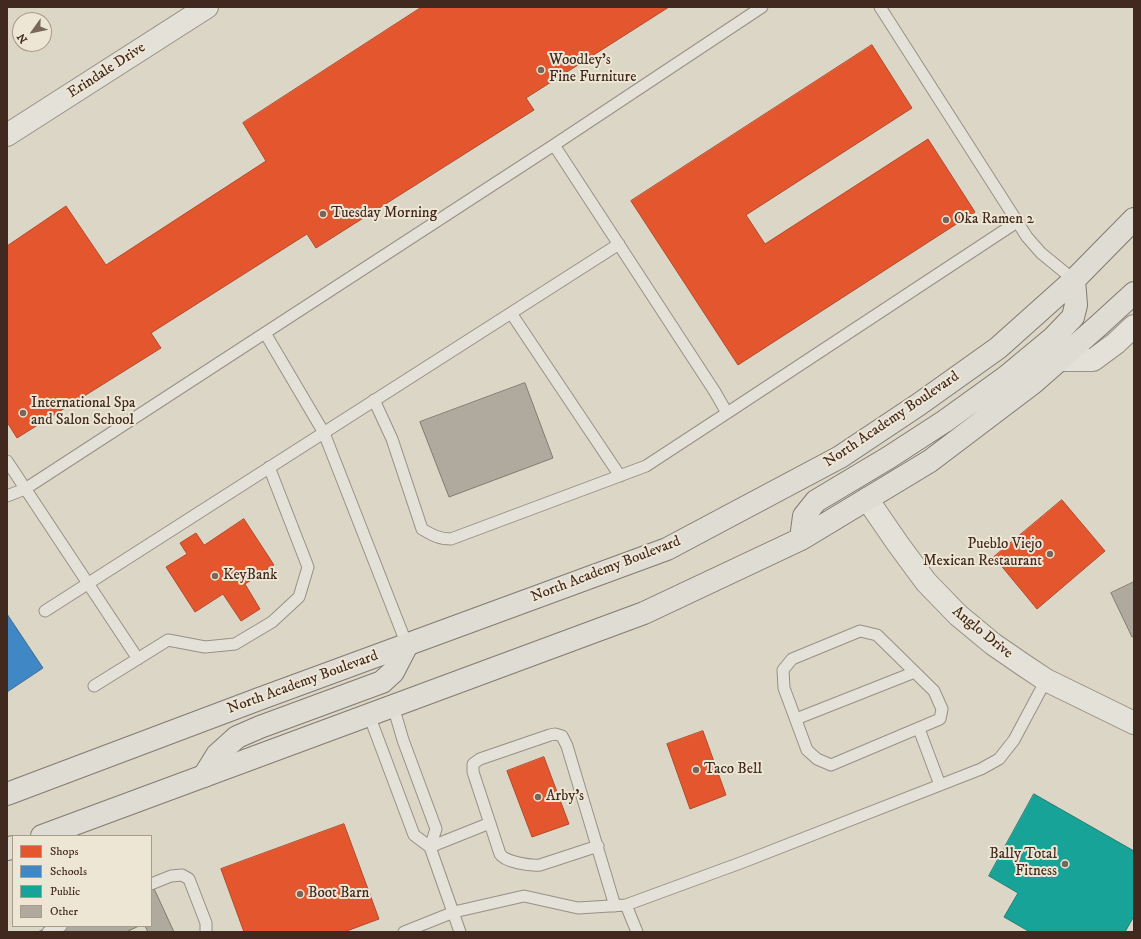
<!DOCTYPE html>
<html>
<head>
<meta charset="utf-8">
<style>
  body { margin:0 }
  #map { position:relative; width:1141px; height:939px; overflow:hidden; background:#dcd6c6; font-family:"IM FELL DW Pica",serif }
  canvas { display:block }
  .frame { position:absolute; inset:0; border:8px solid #412920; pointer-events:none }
  .legend { position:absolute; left:12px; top:835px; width:140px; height:92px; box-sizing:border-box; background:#eee6d4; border:1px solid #a99a8c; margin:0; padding:5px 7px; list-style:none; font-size:12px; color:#412920 }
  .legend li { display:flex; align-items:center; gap:8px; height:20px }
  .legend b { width:20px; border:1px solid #a99a8c }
  .north { position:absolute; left:12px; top:12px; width:40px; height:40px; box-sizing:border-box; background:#eee6d4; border:1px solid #a99a8c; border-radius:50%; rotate:237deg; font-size:11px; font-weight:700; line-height:16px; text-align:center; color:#412920 }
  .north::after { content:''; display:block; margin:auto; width:14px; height:18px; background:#77665a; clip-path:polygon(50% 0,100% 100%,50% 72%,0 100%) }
</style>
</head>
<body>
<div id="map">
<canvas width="1141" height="939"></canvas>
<div class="frame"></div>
<ul class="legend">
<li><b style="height:11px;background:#e4572e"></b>Shops</li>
<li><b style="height:11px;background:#3f88c5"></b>Schools</li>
<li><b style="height:11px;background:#17a398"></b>Public</li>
<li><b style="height:11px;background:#afa99e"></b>Other</li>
</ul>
<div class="north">N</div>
</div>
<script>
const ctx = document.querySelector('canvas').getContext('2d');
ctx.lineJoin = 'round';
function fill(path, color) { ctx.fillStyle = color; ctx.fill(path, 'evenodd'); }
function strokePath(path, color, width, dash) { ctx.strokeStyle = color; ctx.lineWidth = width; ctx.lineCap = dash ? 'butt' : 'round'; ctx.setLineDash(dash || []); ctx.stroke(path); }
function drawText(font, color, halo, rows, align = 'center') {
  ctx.font = font + ' "IM FELL DW Pica",serif'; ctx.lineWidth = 4; ctx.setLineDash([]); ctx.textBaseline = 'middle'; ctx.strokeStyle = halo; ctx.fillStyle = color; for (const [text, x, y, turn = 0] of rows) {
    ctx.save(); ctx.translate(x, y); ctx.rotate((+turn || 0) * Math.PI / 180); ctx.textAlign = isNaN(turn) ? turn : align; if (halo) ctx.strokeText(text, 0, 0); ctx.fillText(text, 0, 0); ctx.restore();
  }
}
const shops = new Path2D(`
  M422,7H669L526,98L534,110L316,248L307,234L151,333L161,348L17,438L7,422V246L66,206L106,265L266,161L243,123Z
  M872,45L912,108L746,215L765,244L928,139L975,212L738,365L631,201Z
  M1062,500L1105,551L1037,609L994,557Z
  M244,519L274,565L245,584L260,609L241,621L223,594L195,612L166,567L187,554L180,543L196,533L204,545Z
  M703,731L726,795L690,809L667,744Z
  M544,757L569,824L532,837L507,771Z
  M344,824L379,919L344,932H244L221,869Z`);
const schools = new Path2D(`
  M7,614L43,668L7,692Z`);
const public = new Path2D(`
  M1034,794L1134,851V916L1125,932H1030L1004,917L1018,893L989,876Z`);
const building = new Path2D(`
  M525,383L553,458L449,497L420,422Z
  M1134,582V636L1132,637L1111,593Z
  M151,882L174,932H148L145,926H151Z
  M51,926H139L126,932H38Z`);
const service = new Path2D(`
  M880,7L1027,237L1041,253L1074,280
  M554,145L715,392L727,413L1017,222
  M511,313L620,476
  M265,333L324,433L407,645
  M374,400L392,439L422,529C432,535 439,539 451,539L646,466L727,413
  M7,461L138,659
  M7,496L25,489L554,145L762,7
  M45,611L619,244
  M860,631L877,635L934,691L942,709L940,719L831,765L817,759L807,750L784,688L783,670L792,659Z
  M94,686L168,640L205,647L235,644L272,622L299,597L308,567L269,467
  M393,706L403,740L436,829L430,847
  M369,715L414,835L430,847L460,932
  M796,719L915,672
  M919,729L940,785
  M598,846L540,865C530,866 505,862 500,854L473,772V764L480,759L550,735L555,734L562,736L567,746L615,906
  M430,847L490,823
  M151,884L171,876L182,875L189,879L206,923V932
  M626,905L637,932
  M48,932L61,926
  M404,932L454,912L524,896L578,908L626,905L743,862L981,769L999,759L1014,740L1046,680`);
const minor = new Path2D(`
  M7,135L207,7
  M1060,360H1093L1116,343L1134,326
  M867,499L898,544L926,582L958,615L993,644L1022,664L1046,680L1134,723`);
const primary = new Path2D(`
  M204,776L217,755L237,737L260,727L382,682L393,672L407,645`);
const trunk = new Path2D(`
  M801,539L804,516L816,501L888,458L945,421L1006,377L1053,338L1073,317L1076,305L1074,280
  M7,794L259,699L667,549L840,457L918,405L998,348L1074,280L1134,219
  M42,836L644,613L801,539L930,461L1033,383L1098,326L1134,293
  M7,849L13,847`);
const markers = [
  [541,70,4,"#77665a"],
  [323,214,4,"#77665a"],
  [946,220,4,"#77665a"],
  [23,413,4,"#77665a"],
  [1050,554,4,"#77665a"],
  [215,576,4,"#77665a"],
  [696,770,4,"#77665a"],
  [538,797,4,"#77665a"],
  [1065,864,4,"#77665a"],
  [300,894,4,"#77665a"]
];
const poiNames = [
  ["Woodley's",549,61],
  ["Fine Furniture",549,78],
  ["Tuesday Morning",331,214],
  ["Oka Ramen 2",954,220],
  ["International Spa",31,404],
  ["and Salon School",31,421],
  ["Pueblo Viejo",1042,545,"right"],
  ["Mexican Restaurant",1042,562,"right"],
  ["KeyBank",223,576],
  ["Taco Bell",704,770],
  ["Arby's",546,797],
  ["Bally Total",1057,855,"right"],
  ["Fitness",1057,872,"right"],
  ["Boot Barn",308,894]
];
const streetNames = [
  ["Erindale Drive",107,71,-33],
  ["North Academy Boulevard",892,420,-34],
  ["North Academy Boulevard",606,570,-21],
  ["Anglo Drive",982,633,39],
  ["North Academy Boulevard",303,683,-20]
];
fill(shops, '#e4572e');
strokePath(shops, '#b3492a', 1);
fill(schools, '#3f88c5');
strokePath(schools, '#406c94', 1);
fill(public, '#17a398');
strokePath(public, '#247e74', 1);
fill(building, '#afa99e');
strokePath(building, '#817a71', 1);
strokePath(service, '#979086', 13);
strokePath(minor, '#979086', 24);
strokePath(primary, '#817a71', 24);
strokePath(trunk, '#817a71', 24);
strokePath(service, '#e4e1d9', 11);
strokePath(minor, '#e4e1d9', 22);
strokePath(primary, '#dfdcd3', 22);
strokePath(trunk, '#dfdcd3', 22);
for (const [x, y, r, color] of markers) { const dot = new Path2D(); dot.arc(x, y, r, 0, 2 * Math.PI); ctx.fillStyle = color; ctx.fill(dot); strokePath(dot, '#eee6d4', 1.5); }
drawText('15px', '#412920', '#eee6d4', poiNames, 'left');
drawText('15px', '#412920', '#eee6d4', streetNames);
</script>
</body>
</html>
